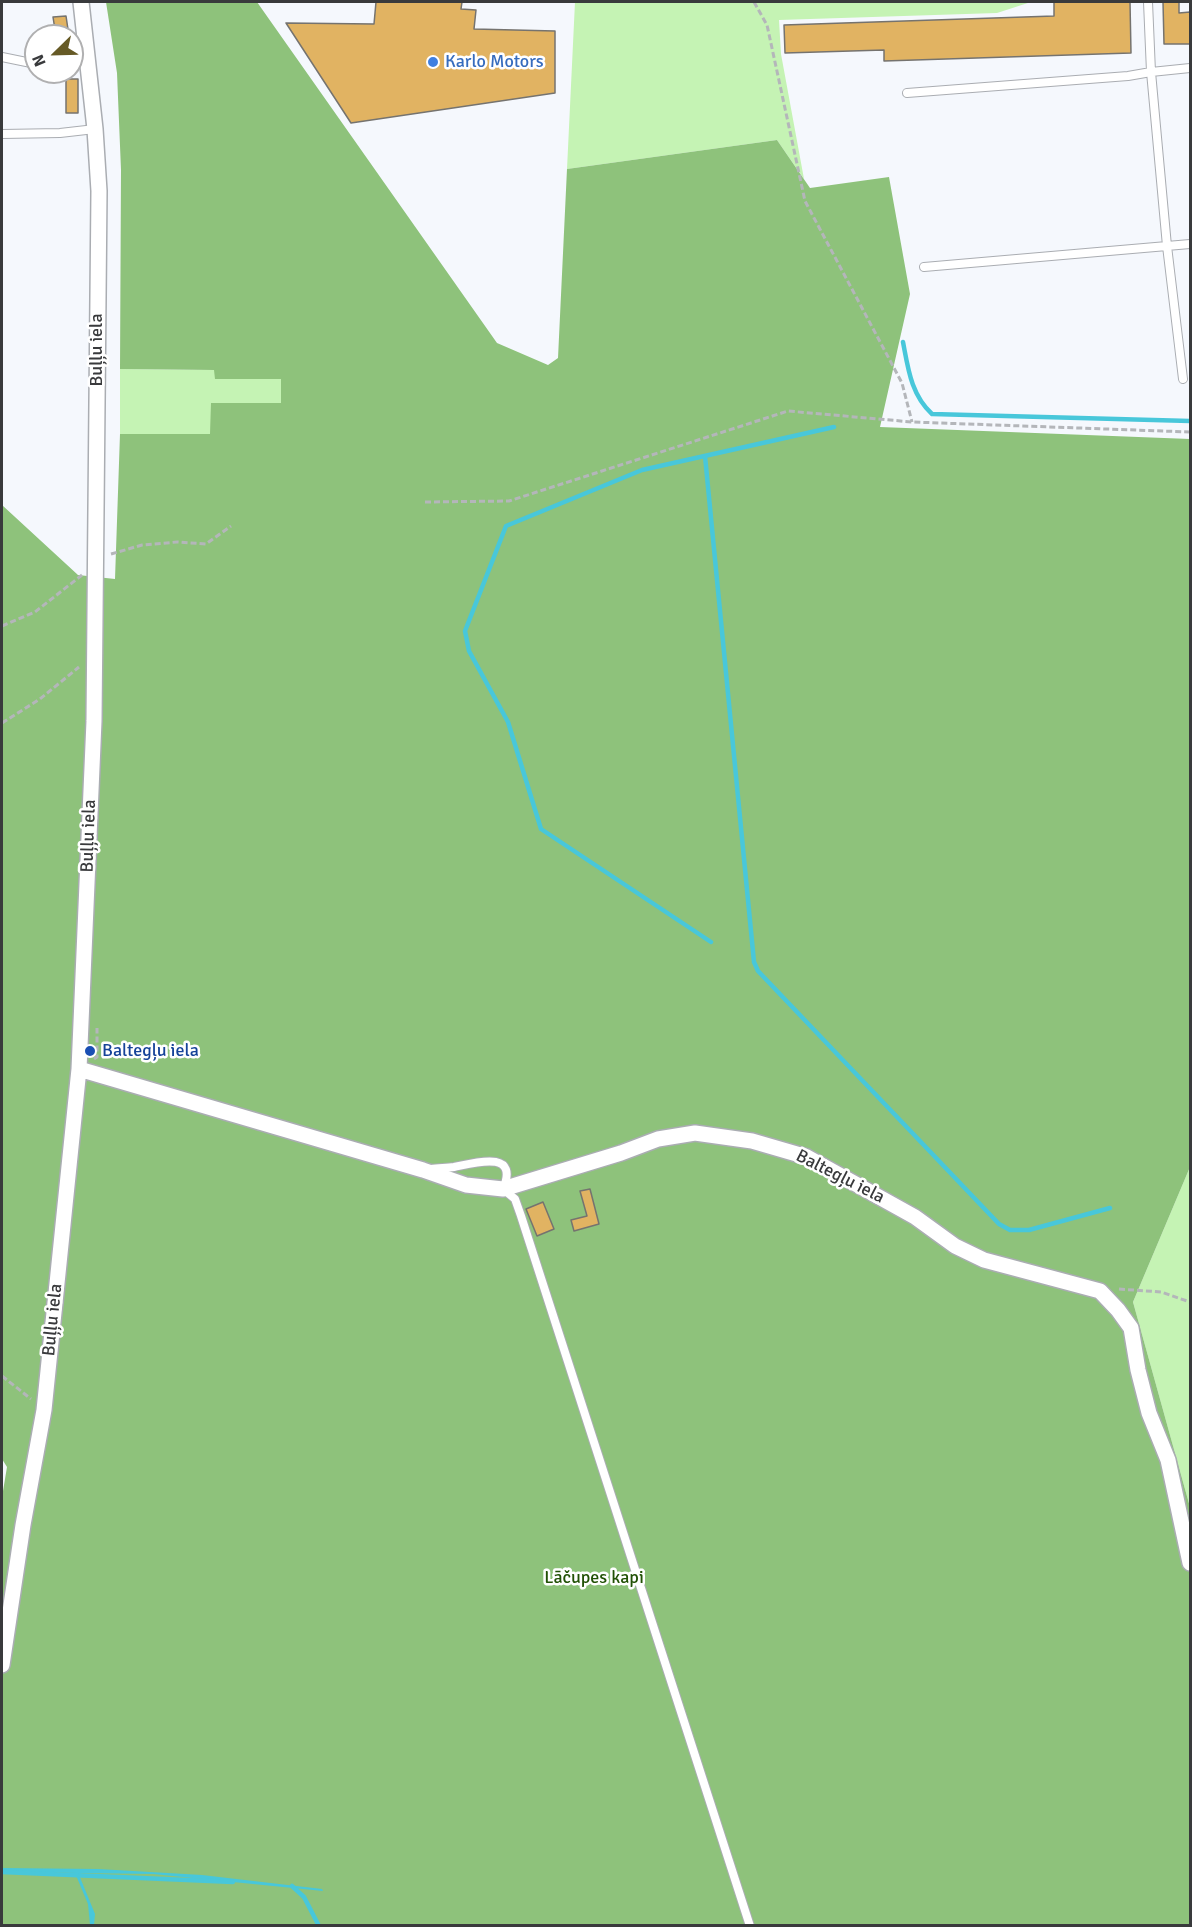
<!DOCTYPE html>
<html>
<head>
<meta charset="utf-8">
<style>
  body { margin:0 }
  #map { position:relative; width:1192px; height:1927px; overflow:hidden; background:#f5f8fd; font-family:Signika,sans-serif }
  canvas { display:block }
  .frame { position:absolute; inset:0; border:3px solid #393a3c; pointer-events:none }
  .north { position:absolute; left:24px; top:24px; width:60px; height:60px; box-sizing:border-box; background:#fff; border:2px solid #b0b0b1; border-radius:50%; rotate:247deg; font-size:16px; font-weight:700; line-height:24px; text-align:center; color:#393a3c }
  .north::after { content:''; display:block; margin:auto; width:21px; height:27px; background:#665a26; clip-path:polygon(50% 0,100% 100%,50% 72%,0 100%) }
</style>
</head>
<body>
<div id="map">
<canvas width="1192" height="1927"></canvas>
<div class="frame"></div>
<div class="north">N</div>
</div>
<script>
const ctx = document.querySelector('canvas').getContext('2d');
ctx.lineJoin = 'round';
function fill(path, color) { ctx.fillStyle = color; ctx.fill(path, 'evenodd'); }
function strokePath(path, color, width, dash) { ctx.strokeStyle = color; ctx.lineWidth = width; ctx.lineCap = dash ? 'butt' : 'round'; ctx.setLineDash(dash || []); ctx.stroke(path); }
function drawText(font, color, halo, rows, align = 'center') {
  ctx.font = font + ' Signika,sans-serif'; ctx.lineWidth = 5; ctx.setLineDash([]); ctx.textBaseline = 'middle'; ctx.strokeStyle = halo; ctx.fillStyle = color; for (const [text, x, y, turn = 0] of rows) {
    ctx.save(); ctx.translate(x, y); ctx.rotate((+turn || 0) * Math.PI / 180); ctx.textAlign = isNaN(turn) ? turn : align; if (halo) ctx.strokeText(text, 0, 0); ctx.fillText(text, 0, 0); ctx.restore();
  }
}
const green = new Path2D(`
  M575,2H1031L997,13L779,20L781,54L804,179L777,140L567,169Z
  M120,369L215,370V379H281V403L211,434H120Z
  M1190,1167V1507L1133,1302Z`);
const forest = new Path2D(`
  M106,2H257L497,343L548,365L558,358L567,169L777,140L810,188L889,177L910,294L880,427L1190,439V1167L1133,1302L1190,1507V1925H2V1497L7,1467L2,1459V505L78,575L115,579L120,434H210L211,403H281V379H215L214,370L120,369L121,170L117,73Z`);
const water = new Path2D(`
  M2,1868L98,1869L202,1875L322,1889L323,1891L153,1874L81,1873L79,1875L95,1914L94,1925H90L88,1904L75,1873L2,1871Z`);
const stream = new Path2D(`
  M903,342C908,368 911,395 932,414L1190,421
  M705,456L754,962L758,971L999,1224L1010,1230H1029L1110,1208
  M711,942L541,829L508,722L469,651L465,631L506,526L642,470L834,427
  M2,1872L233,1882
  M292,1886L304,1897L319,1926`);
const building = new Path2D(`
  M376,2H462L461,9L476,10L474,29L555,31V93L351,123L286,23L374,24Z
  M1054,2H1130L1131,53L884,61V50L785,53L784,25L1054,16Z
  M1163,2H1179V13L1190,12V44H1164Z
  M66,16L69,36H56L53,17Z
  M66,79H78V113H66Z
  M590,1189L599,1224L574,1231L571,1220L587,1216L580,1191Z
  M543,1202L554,1229L537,1236L526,1209Z`);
const path = new Path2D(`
  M754,2L767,25L805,201L902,383L912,422
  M425,502L509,501L788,411L912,422L1190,432
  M111,554L142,545L177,542L206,544L231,526
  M2,626L35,612L82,575
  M2,723L40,699L79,667
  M94,1059L97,1057V1028
  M1119,1289L1161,1292L1190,1302
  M2,1376L31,1399`);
const service = new Path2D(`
  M1148,2L1151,72L1190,68
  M2,57L36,64
  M72,64L89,61
  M907,93L1128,76L1151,72L1167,246L1183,379
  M2,134L60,133L95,129
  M924,267L1190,244
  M431,1169C439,1168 447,1168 454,1167C474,1163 520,1149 503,1189L515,1199L521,1216L750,1926`);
const minor = new Path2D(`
  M79,1069L423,1170L466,1185L503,1189L621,1153L658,1139L695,1133L752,1141L807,1157L915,1217L955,1246L984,1260L1100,1291L1118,1310L1131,1328L1138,1370L1149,1413L1168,1460L1190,1563
  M2,1665L23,1525L44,1410L79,1069L94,721L99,191L95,129L81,2`);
const markers = [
  [433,62,6,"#3f7fe0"],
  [90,1051,6,"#1a4fb4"]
];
const shopNames = [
  ["Karlo Motors",445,62]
];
const streetNames = [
  ["Buļļu iela",97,350,-90],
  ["Buļļu iela",89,836,-88],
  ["Baltegļu iela",840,1177,27],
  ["Buļļu iela",53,1320,-84]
];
const transitNames = [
  ["Baltegļu iela",102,1051]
];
const parkNames = [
  ["Lāčupes kapi",594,1578]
];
fill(green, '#c5f3b4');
fill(forest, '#8ec27b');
fill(water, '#48c7da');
strokePath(stream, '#48c7da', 4.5);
fill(building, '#e1b362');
strokePath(building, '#75736f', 1.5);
strokePath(service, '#aaadb2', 10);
strokePath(minor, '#aaadb2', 18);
strokePath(path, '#b4b6ba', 3, [6, 3]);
strokePath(service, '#fff', 8);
strokePath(minor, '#fff', 15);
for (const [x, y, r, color] of markers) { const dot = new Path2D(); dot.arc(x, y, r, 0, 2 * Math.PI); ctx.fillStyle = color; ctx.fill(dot); strokePath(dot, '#fff', 2); }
drawText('18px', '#366cbe', '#fff', shopNames, 'left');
drawText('18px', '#393a3c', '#fff', streetNames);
drawText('18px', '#164399', '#fff', transitNames, 'left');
drawText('18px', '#215105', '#fff', parkNames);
</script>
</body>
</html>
